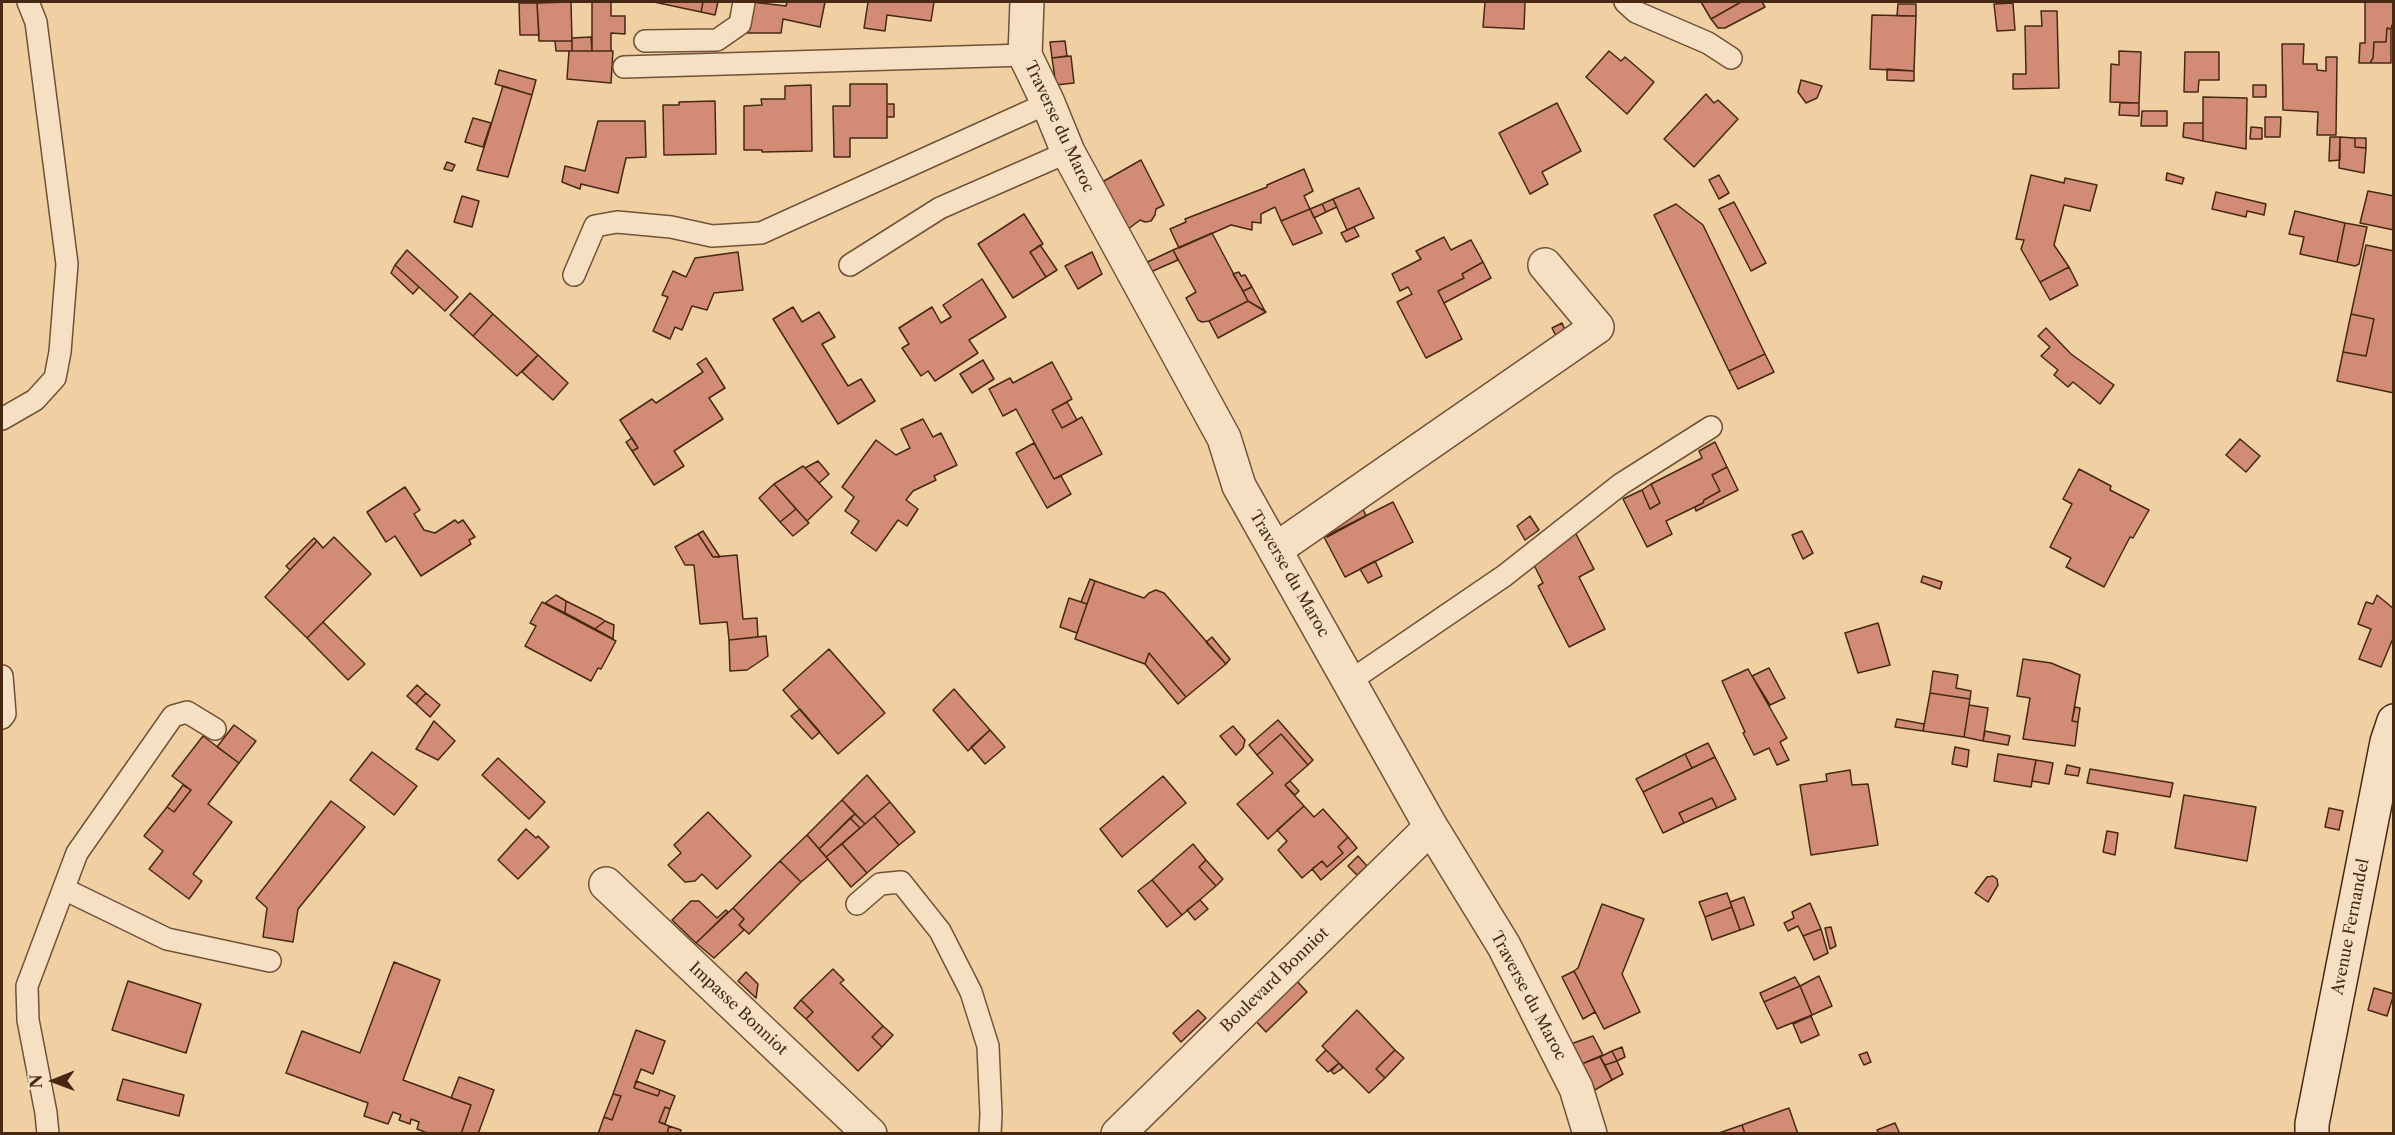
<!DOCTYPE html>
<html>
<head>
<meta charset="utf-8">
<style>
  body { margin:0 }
  #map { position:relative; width:2395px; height:1135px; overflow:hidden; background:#f0d0a3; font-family:"Libre Caslon Text",serif }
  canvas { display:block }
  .frame { position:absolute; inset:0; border:3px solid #462813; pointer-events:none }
  .north { position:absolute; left:24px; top:1051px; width:60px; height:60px; -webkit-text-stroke:4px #f5e0c3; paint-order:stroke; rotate:269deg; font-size:16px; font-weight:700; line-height:24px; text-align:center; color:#462813 }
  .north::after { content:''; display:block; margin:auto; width:21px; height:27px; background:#462813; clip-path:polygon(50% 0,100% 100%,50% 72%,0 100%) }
</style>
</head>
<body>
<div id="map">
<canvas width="2395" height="1135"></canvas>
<div class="frame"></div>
<div class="north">N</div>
</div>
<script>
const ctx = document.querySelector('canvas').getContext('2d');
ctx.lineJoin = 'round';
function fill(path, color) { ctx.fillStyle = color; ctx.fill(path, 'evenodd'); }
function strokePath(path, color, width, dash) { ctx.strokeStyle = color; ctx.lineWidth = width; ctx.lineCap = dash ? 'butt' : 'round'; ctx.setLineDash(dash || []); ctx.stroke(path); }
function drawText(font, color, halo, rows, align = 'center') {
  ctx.font = font + ' "Libre Caslon Text",serif'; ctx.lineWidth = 5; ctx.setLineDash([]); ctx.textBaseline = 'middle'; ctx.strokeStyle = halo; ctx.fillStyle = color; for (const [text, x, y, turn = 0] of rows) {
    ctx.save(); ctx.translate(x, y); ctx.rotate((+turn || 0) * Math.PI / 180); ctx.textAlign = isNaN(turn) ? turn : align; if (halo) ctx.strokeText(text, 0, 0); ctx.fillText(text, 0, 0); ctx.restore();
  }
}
const building = new Path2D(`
  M571,2L572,41H539L537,3Z
  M592,2H611V16H625V34L611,33V51H592Z
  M654,2H703L701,12Z
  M703,2H718L715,15L701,12Z
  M752,2L786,6L787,2H825L820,27L783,19L781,33H746Z
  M868,2H934L931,21L887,15L885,31L864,28Z
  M1485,2H1525L1524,29L1483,27Z
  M1701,2H1741L1711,19Z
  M1741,2H1762L1765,7L1725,28H1718L1711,19Z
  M2365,2H2394V19L2391,29L2387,28L2386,42H2374L2373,58L2370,63H2359L2360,43H2365Z
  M519,3H537L539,35H520Z
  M2013,3L2015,30L1997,31L1994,4Z
  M1898,4H1916V16H1897Z
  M2041,11H2057L2059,88L2013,89V74H2026L2025,26H2042Z
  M1872,15L1916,16L1914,71L1870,69Z
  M2387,28L2391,29V63H2370L2373,58L2374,42H2386Z
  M591,37L592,51H572V38Z
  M555,41H572V51H556Z
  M1065,41L1067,56L1052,58L1050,42Z
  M2282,44H2304L2303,64H2317V70L2326,71V57H2337L2336,135H2317L2318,112L2283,110Z
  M569,51H613L611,83L567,79Z
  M1609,51L1621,61L1625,57L1654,82L1627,114L1586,77Z
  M2119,51L2141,52L2139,103L2110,102L2111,64L2119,65Z
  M2185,52H2219V80H2199L2198,92H2184Z
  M1071,56L1074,83L1056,85L1052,58Z
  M1887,69L1914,71V81L1887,80Z
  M499,70L536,80L532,95L495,84Z
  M1801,80L1822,86L1817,98L1806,103L1798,92Z
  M850,84H887V138H850V157H834L833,106H850Z
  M811,85L812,151L762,152V150H744V106L762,105L761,99H785V86Z
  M2253,85H2266V97H2253Z
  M503,86L532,95L508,177L477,170Z
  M1706,94L1714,103L1718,100L1738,119L1694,167L1664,139Z
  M2203,97L2247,98L2246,149L2203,141Z
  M715,101L716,154L664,155L663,105H679V102Z
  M1557,103L1581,151L1542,172L1548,184L1530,194L1499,133Z
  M2120,103H2139V116L2119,115Z
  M887,104H894V117H887Z
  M2142,111H2167V126H2141Z
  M2265,117H2281L2280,137H2265Z
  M473,118L491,123L483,147L465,142Z
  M598,121H645L646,157L626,158L618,193L581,184L580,189L562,182L565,166L585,171Z
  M2184,123H2203V141L2183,137Z
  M2251,127L2262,128V139H2250Z
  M2330,137H2340V160L2329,161Z
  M2340,137L2355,138V147L2366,148L2364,173L2339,168Z
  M2355,138H2366V148L2355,147Z
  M1141,160L1164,205L1156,209L1155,215L1151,221L1145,222L1140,220L1123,233L1097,185Z
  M447,162L455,165L452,171L444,169Z
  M1304,169L1313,191L1304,196L1310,209L1281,221L1275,207L1261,214V223L1252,222V230L1231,225L1179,248L1170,229L1186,222L1185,219L1267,187V185Z
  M2167,173L2184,178L2182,184L2166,180Z
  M1719,175L1729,193L1719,199L1709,180Z
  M2031,175L2064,183L2065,178L2097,185L2090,211L2064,205L2054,245L2069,267L2040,282L2021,249L2024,240L2016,239Z
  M1359,188L1374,218L1347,230L1333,199Z
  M2368,191L2394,196V230L2360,223Z
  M2216,192L2266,204L2264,215L2247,211L2246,217L2212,209Z
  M462,196L479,201L472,227L454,222Z
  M1333,199L1337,207L1326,212L1322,204Z
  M1734,202L1766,263L1751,271L1719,209Z
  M1322,204L1326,212L1314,218L1310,209Z
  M1676,204L1703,225L1765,354L1729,371L1654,215Z
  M1310,209L1322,233L1293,245L1281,221Z
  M2295,211L2345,223L2337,262L2300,254L2304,237L2289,234Z
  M1024,214L1043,244L1030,252L1046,277L1013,298L978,244Z
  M2345,223L2367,227L2359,264L2355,266L2337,262Z
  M1354,227L1359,236L1346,242L1341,233Z
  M1212,233L1248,301L1209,321L1202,322L1198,320L1186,298L1196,292L1173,250Z
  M1444,237L1451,250L1471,240L1483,262L1462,274L1464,278L1438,291L1462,339L1426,358L1397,302L1412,294L1408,287L1400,291L1392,274L1421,259L1416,251Z
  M1040,245L1057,270L1046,277L1030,252Z
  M2366,245L2394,251V393L2337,381L2343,352L2366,356L2374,319L2351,314Z
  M407,250L458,297L445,311L395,265Z
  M1173,250L1178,260L1146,274L1141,265Z
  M738,252L743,290L714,293L707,310L692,306L682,330L675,327L670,339L653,331L668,297L662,295L673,271L686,277L695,258Z
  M1092,252L1102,274L1078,289L1065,266Z
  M1483,262L1491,278L1444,303L1438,291L1464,278L1462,274Z
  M395,265L419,287L413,294L391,273Z
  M2069,267L2078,285L2050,300L2040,282Z
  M1239,272L1241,276L1245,275L1252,287L1243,291L1233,274Z
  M982,279L1006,317L969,340L978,353L935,381L928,371L921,376L902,348L909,344L899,328L932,307L941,323L951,317L943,305Z
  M1252,287L1265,311L1248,301L1243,291Z
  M470,293L493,314L473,336L450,315Z
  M1248,301L1266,312L1218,338L1209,321Z
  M793,307L802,322L819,312L835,337L822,344L848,386L861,379L875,401L838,424L773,319Z
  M493,314L538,355L517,376L473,336Z
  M2351,314L2374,319L2366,356L2343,352Z
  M1562,323L1568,337L1559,342L1552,328Z
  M2046,328L2071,354L2114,385L2100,404L2073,382L2068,387L2054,375L2058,370L2041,356L2050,347L2038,336Z
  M1765,354L1774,372L1738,389L1729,371Z
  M538,355L568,383L553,400L522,372Z
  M706,358L725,388L709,398L723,419L674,451L684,466L654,485L632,451L638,448L620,420L652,399L656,403L703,372L697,364Z
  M983,360L994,379L972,393L960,374Z
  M1052,362L1072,399L1052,410L1062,428L1082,417L1102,454L1054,479L1016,409L1003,416L989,389L1010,378L1013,383Z
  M1067,402L1077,420L1062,428L1052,410Z
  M923,419L933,437L941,433L957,465L934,476L936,480L913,491L906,500L918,509L907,526L898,520L876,551L851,533L859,521L845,511L854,497L842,487L876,440L896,455L910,448L901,429Z
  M632,438L638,448L632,451L626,442Z
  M2240,439L2260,456L2246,472L2226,455Z
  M1715,442L1727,467L1712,475L1720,491L1704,500L1703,503L1666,521L1672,534L1647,547L1623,499L1642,490L1650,509L1660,503L1651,484L1702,458L1699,451Z
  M1034,443L1054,479L1061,476L1071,494L1047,508L1016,453Z
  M818,461L829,474L819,483L805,468Z
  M803,466L832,497L807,521L774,484Z
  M1727,467L1738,490L1696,511L1695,507L1703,503L1704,500L1720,491L1712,475Z
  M2079,469L2111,486L2110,490L2149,510L2133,538L2130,537L2104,587L2066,567L2071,558L2050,547L2072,504L2063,499Z
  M774,484L796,509L780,522L759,498Z
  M1651,484L1660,503L1650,509L1642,490Z
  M405,487L420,510L414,514L424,530L435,533L455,520L458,523L463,520L475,537L469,540L471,544L421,576L395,536L386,542L367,512Z
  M1393,502L1413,542L1345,577L1324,537Z
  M1361,504L1366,516L1327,537L1321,525Z
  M796,509L809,523L793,536L780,522Z
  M1530,516L1539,530L1525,540L1517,526Z
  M1574,530L1594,569L1579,577L1605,629L1569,647L1538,586L1543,583L1534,565Z
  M703,531L720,557H713L698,534Z
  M1802,531L1813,553L1803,559L1792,535Z
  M698,534L713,557L737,555L743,619L757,618L758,637L729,640L727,622L700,624L694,565H685L675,547Z
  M334,537L371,574L307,638L265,597L317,541L323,548Z
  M314,538L317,541L290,570L286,566Z
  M1375,561L1382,576L1368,583L1360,569Z
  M1923,576L1942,582L1940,589L1921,582Z
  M1090,579L1095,581L1087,604L1081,602Z
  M1095,581L1144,598L1149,593L1156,590L1164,593L1226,664L1186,697L1149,653L1145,664L1075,639Z
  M556,595L566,601L565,613L545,603Z
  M2377,595L2394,609V636L2381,667L2359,659L2371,629L2358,624L2366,602L2373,604Z
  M1069,598L1087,604L1077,633L1060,627Z
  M566,601L602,619L605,621L595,629L565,613Z
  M542,602L616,641L601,669L598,668L591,681L525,646L536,626L530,623Z
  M605,621L614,625L613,639L595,629Z
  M323,622L365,664L348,680L307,638Z
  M1878,623L1890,665L1858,673L1845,633Z
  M766,636L768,656L747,670L730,671L729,640Z
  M1212,637L1230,659L1226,664L1206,642Z
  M829,649L885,713L838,754L783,690Z
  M1149,653L1186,697L1178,704L1145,664Z
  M2023,659L2051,663L2080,675L2072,721L2078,722L2075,746L2023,739L2030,698L2017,696Z
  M1769,668L1785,698L1770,705L1752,676Z
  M1748,669L1787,738L1780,742L1789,760L1777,765L1769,748L1754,755L1743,733L1745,732L1722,681Z
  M1933,671L1958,675L1956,688L1971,691L1970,699L1930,693Z
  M417,685L426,693L416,704L407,696Z
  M954,689L990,730L968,751L933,710Z
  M426,693L440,705L430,717L416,704Z
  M1930,693L1970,699L1964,737L1923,731Z
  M1969,705L1988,708L1983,741L1964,737Z
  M2075,707L2080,708L2078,722L2072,721Z
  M800,709L820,732L812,739L791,716Z
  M1897,719L1924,724L1923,731L1895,727Z
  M1278,720L1313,760L1308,765L1281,734L1257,755L1249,745Z
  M434,721L455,741L438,760L416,749Z
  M234,725L256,741L239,763L217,747Z
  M1233,726L1245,740L1243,748L1236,755L1220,736Z
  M990,730L1005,747L985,764L971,747Z
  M1985,731L2010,736L2008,745L1983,741Z
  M1281,734L1308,765L1285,785L1304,806L1268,839L1237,804L1273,773L1257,755Z
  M203,736L239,763L208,804L232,822L193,874L202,881L189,899L149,869L163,851L144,836L167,807L174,812L191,790L172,776Z
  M1708,743L1715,757L1692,768L1685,754Z
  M1955,747L1969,750L1967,767L1952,764Z
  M372,752L417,786L394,815L350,780Z
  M1685,754L1692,768L1643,792L1636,779Z
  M1998,754L2036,760L2031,787L1994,781Z
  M1715,757L1736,799L1717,808L1712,798L1679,813L1684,823L1663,833L1643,792Z
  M498,758L545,802L529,819L482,775Z
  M2036,760L2053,763L2049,784L2032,781Z
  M2067,765L2080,768L2078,776L2065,774Z
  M2090,769L2173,783L2170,797L2087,783Z
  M1850,770L1852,785L1868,784L1878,845L1811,855L1800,785L1827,781L1826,774Z
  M867,775L890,802L865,824L842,800Z
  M1163,776L1186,803L1122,857L1100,829Z
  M1290,781L1299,791L1295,795L1285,785Z
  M183,785L191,790L174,812L167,807Z
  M2184,795L2256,807L2247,861L2175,848Z
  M1712,798L1717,808L1684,823L1679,813Z
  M842,800L855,814L819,849L807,835Z
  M331,801L365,827L298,909L293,942L263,937L267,908L256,898Z
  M890,802L915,832L899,845L874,816Z
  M1304,806L1314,817L1323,809L1348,837L1338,847L1343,853L1327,867L1322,861L1302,878L1278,850L1287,841L1277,830Z
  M2329,808L2343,811L2339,830L2325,827Z
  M708,812L751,856L717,889L702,874L695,881L685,882L668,865L681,853L674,845Z
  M855,814L865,824L860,828L850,818Z
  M874,816L899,845L867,873L842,844Z
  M850,818L860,828L826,857L819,849Z
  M526,829L536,838L538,836L549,847L518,879L498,860Z
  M2107,831L2118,833L2115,855L2103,852Z
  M807,835L828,859L801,882L780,861Z
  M1348,837L1357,848L1321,880L1312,869L1322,861L1327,867L1343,853L1338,847Z
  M842,844L867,873L851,887L826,857Z
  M1193,844L1206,860L1199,867L1216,886L1182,915L1152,880Z
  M1358,856L1367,866L1357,875L1348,866Z
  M1206,860L1223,879L1216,886L1199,867Z
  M780,861L801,882L749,934L739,925L744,919L733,908Z
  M1993,876L1997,879L1998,885L1988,902L1975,893L1987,877Z
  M1152,880L1182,915L1167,927L1138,891Z
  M1727,893L1732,907L1705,917L1699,902Z
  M1744,897L1754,925L1740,930L1730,902Z
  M1200,900L1208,909L1195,920L1187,910Z
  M691,901H699L717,918L726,910L728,912L696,943L672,920Z
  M1810,903L1821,929L1803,936L1798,926L1788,931L1784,923L1794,918L1792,912Z
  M1602,904L1644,919L1622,974L1640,1012L1604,1029L1574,971L1578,968Z
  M1732,907L1740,930L1712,940L1705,917Z
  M733,908L744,919L739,925L744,930L714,958L696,943Z
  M1831,927L1836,946L1830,949L1825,928Z
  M1821,929L1828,953L1814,960L1803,936Z
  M394,962L440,980L403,1080L471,1105L461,1134H430L417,1129L419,1122L411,1119L410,1124L399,1120L401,1115L393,1112L388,1124L364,1116L368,1103L286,1073L302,1031L360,1053Z
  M833,969L844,980L840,983L883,1026L872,1037L882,1047L858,1071L806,1019L813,1012L801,1000Z
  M1574,971L1595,1012L1583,1019L1562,977Z
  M746,972L758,984L756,998L738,981Z
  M1819,976L1832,1006L1812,1015L1800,986Z
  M1795,977L1800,986L1764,1002L1760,993Z
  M1295,979L1307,992L1266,1032L1253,1018Z
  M128,981L201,1004L186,1053L112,1030Z
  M1800,986L1812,1015L1777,1029L1764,1002Z
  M2374,988L2394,994L2387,1016L2368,1010Z
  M801,1000L813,1012L806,1019L794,1008Z
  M1198,1010L1206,1018L1181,1042L1173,1033Z
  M1357,1010L1395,1050L1376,1069L1385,1078L1369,1093L1322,1046Z
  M1811,1016L1819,1035L1801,1043L1793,1024Z
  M883,1026L893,1035L882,1047L872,1037Z
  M636,1030L665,1041L653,1074L641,1069L634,1088L658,1096L660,1090L675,1096L670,1109L665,1107L659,1122L669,1126L667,1134H598L604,1117L612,1120L621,1096L613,1094Z
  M1593,1036L1603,1055L1579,1065L1568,1045Z
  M1622,1047L1625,1057L1617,1061L1612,1051Z
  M1326,1050L1339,1063L1328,1072L1316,1060Z
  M1395,1050L1404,1058L1385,1078L1376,1069Z
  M1612,1051L1617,1061L1605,1065L1600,1057Z
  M1867,1052L1871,1062L1864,1065L1859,1055Z
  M1600,1057L1612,1080L1593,1091L1579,1065Z
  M1617,1061L1623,1074L1612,1080L1605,1065Z
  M1339,1063L1343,1068L1334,1074L1331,1071Z
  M459,1077L494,1090L478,1134H461L471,1105L451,1098Z
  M123,1079L184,1095L179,1116L117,1100Z
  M636,1081L660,1090L658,1096L634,1088Z
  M613,1094L621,1096L612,1120L604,1117Z
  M665,1107L670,1109L665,1124L659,1122Z
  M1789,1108L1798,1134H1745L1742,1125Z
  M1895,1123L1900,1134H1879L1877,1130Z
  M1742,1125L1745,1134H1716Z
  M669,1126L681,1130L680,1134H667Z`);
const service = new Path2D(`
  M1625,2L1636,12L1708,43L1731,58
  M645,41L717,40L740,24L744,2
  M624,67L1025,55
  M850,265L940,208L1068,152
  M574,275L595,226L617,222L671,227L712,236L761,233L1048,103
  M2,419L35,400L55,378L60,352L67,264L36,22L28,2
  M2,676L5,714L2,718
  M1350,681L1504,576L1621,484L1711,427
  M64,889L167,939L270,961
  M857,904L880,884L901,882L940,931L971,992L988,1046L991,1114L990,1134
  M48,1134L46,1113L28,1020L27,986L77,853L173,716L187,712L215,729`);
const minor = new Path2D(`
  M1027,2L1025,55L1048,103L1068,152L1224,438L1239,486L1431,827L1504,946L1576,1088L1590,1134
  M1275,550L1597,327L1545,265
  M606,884L870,1134
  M1118,1134L1431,827`);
const secondary = new Path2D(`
  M2312,1134V1124L2387,742L2394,721`);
const streetNames = [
  ["Traverse du Maroc",1059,127,65],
  ["Traverse du Maroc",1289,574,60],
  ["Avenue Fernandel",2351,927,-79],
  ["Boulevard Bonniot",1275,980,-44],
  ["Traverse du Maroc",1528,996,62],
  ["Impasse Bonniot",738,1009,43]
];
fill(building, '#d28b75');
strokePath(building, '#462813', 1.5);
strokePath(service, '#705237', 24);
strokePath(minor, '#705237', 36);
strokePath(secondary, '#462813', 36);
strokePath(service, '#f5e0c3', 21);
strokePath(minor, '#f5e0c3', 33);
strokePath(secondary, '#f5e0c3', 33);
drawText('16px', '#462813', '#f5e0c3', streetNames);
</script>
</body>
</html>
